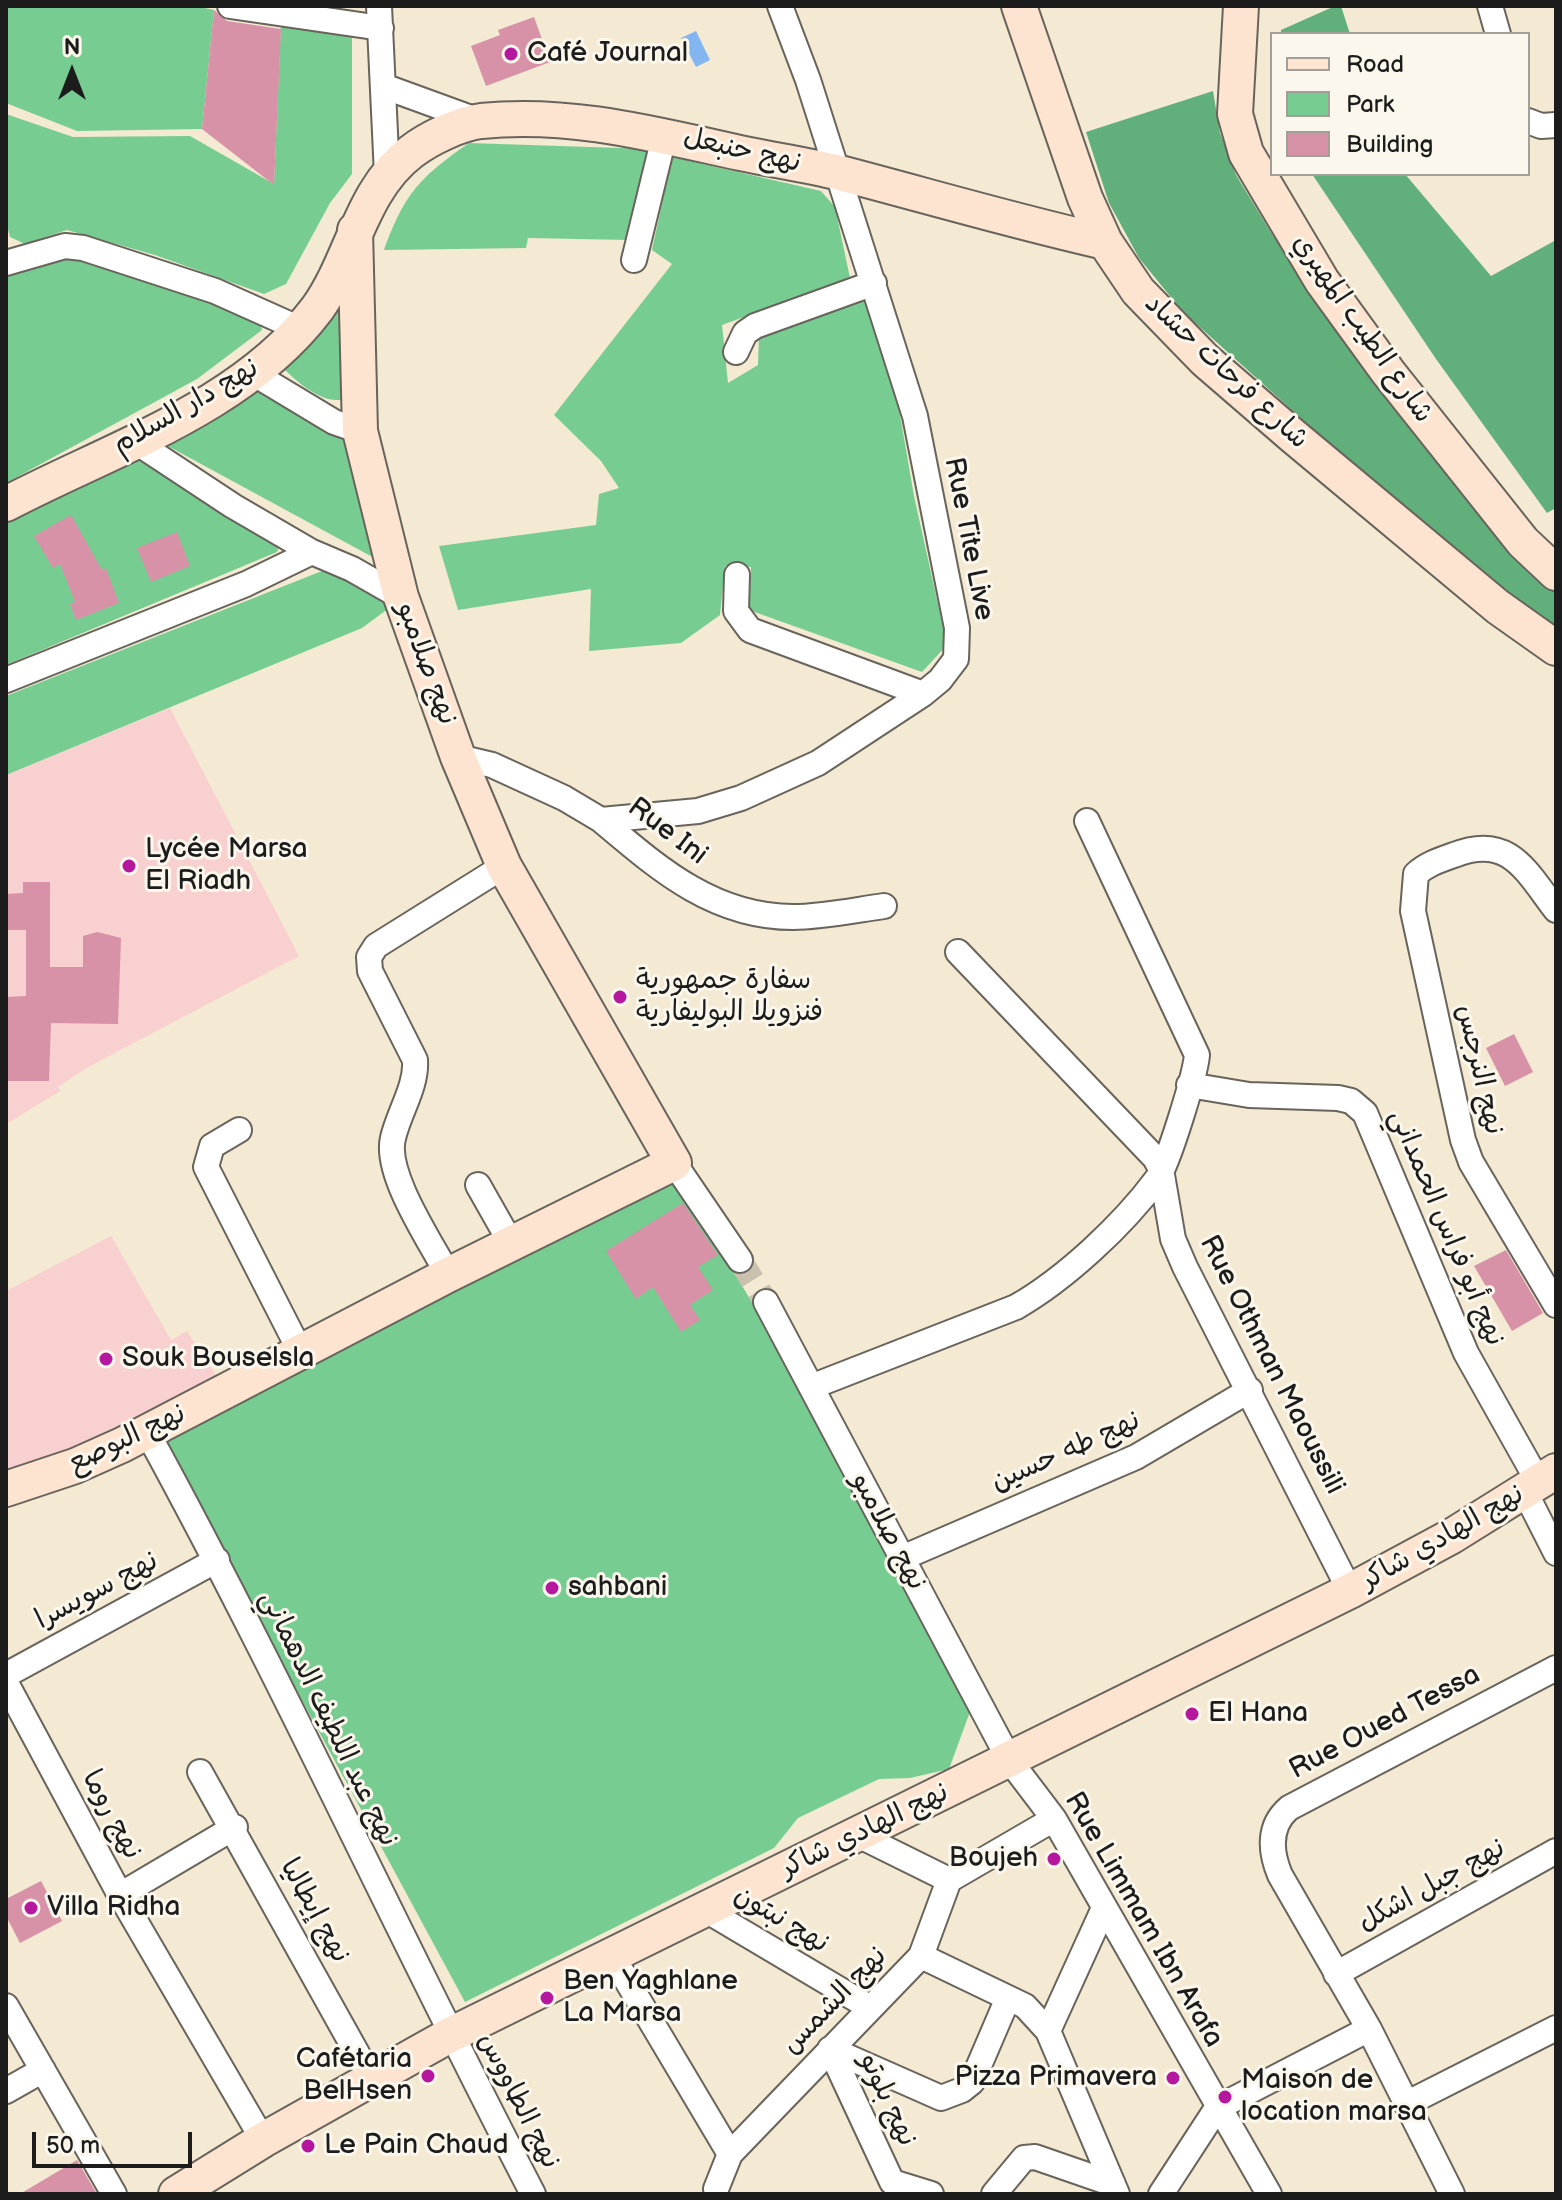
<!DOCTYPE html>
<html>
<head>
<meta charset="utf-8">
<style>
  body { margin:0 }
  #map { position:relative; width:1562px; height:2200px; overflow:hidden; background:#f4e9d2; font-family:"Balsamiq Sans",sans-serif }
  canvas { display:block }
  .frame { position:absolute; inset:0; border:8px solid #1c1c1c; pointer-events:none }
  .legend { position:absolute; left:1270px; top:32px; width:260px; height:144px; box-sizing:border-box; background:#fbf7ec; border:2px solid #a29f99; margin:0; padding:10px 14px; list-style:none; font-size:24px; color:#1c1c1c }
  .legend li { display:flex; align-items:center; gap:16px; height:40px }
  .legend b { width:40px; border:2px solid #a29f99 }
  .north { position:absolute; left:32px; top:32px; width:80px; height:80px; -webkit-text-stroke:6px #fbf7ec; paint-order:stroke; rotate:0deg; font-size:22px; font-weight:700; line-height:32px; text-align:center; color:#1c1c1c }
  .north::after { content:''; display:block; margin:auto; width:28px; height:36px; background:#1c1c1c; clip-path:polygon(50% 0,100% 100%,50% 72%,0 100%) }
  .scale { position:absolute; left:32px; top:2132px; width:160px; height:36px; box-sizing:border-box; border:4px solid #1c1c1c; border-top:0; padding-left:10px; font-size:24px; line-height:28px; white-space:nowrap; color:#1c1c1c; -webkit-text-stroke:6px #fbf7ec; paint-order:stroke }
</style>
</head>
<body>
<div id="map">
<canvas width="1562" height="2200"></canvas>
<div class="frame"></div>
<ul class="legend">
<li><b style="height:10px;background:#fde4d1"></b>Road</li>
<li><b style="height:22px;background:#77cd91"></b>Park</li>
<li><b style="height:22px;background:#d792a7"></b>Building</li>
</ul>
<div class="north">N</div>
<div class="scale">50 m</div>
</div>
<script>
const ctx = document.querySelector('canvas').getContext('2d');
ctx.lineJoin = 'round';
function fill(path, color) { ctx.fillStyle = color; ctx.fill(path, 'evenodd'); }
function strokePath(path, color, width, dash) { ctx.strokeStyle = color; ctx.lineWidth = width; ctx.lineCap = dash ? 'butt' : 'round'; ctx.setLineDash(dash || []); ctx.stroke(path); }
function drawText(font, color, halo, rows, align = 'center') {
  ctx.font = font + ' "Balsamiq Sans","Playpen Sans Arabic",sans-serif'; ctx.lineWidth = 6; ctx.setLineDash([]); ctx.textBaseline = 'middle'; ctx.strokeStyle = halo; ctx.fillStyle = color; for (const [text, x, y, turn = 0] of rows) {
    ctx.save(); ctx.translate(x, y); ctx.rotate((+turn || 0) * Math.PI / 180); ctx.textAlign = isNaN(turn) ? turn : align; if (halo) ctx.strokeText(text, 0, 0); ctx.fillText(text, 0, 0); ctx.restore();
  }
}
const built = new Path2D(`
  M170,708L299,956L88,1067L58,1087L60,1091L6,1124V775Z
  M111,1236L171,1340L187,1331L217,1377L117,1433L6,1475V1291Z`);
const green = new Path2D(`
  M6,6H195L214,10L202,129L77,131L6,103Z
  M281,21L352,30V174L330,203L286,284L264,294L155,255L67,230L25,244L10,237L6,222V114L73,137L190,136L274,184Z
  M469,143L650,149L629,240L528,238L526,248L384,250C405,193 419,178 469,143Z
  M672,157L821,191L835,207L850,278L722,325L728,383L758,365L759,335L867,295L898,403L914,496L947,645L922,672L749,610L751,567L725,566L720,615L681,643L589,651L591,589L458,610L439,546L596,525L599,494L619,488L601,461L554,415L672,264L652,250Z
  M57,251L259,318L262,330L197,379L6,483V278Z
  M335,309L349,311L350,397C327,409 298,383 282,367Z
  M256,391L347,441L378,560L166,445Z
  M134,458L282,539L277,552L6,665V521Z
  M327,569L396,603L362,628L6,775V696Z
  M673,1172L804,1388L971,1709L949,1769L910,1778L879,1779L798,1818L774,1848L465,2002L163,1443Z`);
const forest = new Path2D(`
  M1335,6H1341L1350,34H1281V30Z
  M1213,91L1220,133L1236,175L1272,234L1339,331L1512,549L1556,589V638L1512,608L1183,312L1139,258L1109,203L1086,132Z
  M1312,174H1405L1491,276L1556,240V508L1547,513L1436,359Z`);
const water = new Path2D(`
  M696,31L710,60L696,67L681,38Z`);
const building = new Path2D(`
  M214,10L227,21L281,29L274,185L202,129Z
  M534,17L550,62L486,86L471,46L500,35L498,30Z
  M71,515L102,570L106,568L119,603L76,620L70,604L75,602L60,564L53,568L34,536Z
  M177,532L190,566L151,582L137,548Z
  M23,882H50V967H83V936L97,932L121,938L118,1024L51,1023L49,1081H6V997L26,996V930H6V894L23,893Z
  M1514,1034L1533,1072L1505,1086L1486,1048Z
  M683,1203L718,1255L698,1267L713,1290L690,1305L700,1320L681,1332L653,1287L636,1299L606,1251Z
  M1506,1250L1543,1313L1512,1331L1474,1266Z
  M41,1881L62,1921L20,1943L6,1916V1899Z
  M77,2160L97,2194H20Z`);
const streetTunnel = new Path2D(`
  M740,1260L766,1302`);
const street = new Path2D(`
  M230,6L381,28
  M379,6L387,175
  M1490,6L1498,34
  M383,86L479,121
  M1528,121L1541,126L1556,125
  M634,260L665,133
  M6,263L65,246L83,248L215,291L300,329
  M736,352L745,333L755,326L874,283
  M251,372L334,422L360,431
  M133,440L233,506L312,552L352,569L401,597
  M737,575L736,611L750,630L923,694
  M6,680L246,584L312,552
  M458,757L492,765L564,798L601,820L698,811L741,798L818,763L923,694L940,680L956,659L957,628L915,416L808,80L780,6
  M601,820C658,868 713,917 793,917C823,917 855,910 884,906
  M1556,910C1526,871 1509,833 1454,855C1440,860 1427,864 1416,874L1413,911L1463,1140L1471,1162L1556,1305
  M958,952L1155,1158L1161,1169L1173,1239L1185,1267L1350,1591
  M1189,1085L1249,1095L1338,1098L1351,1101L1365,1113L1466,1353L1539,1483
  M239,1130L212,1146L206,1167L301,1353
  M674,1163L740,1260
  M478,1185L512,1245
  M448,1275C431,1242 384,1174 393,1138C399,1112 417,1086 415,1060L370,971L369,957L376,946L504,866
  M766,1302L1010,1761L1054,1819L1269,2194
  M811,1387L1016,1307C1065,1279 1123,1225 1157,1179C1168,1164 1195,1076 1197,1055L1087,821
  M147,1432C284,1682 401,1941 533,2194
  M1525,1492L1556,1553
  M902,1558L1136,1457L1250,1390
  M6,1675L217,1560
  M6,1683L120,1895L263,2140
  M200,1772L372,2080
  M858,1835L949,1880
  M120,1895L235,1827
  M704,1909L869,2007
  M611,1954L730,2154
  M921,1956L1025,2006L1048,2031L1117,2194
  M1336,1974L1556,1851
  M6,2006L114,2194
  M1048,2031L1104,1908
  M830,2049L941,2098L962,2090L972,2082L1008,1998
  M830,2049L892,2182L931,2194
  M6,2091L43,2070
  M1406,2104L1556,2028
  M716,2189L730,2154L921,1956L949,1880L1054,1819
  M994,2194L1024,2158L1035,2157L1113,2184
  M1161,2194L1217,2108L1369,2029
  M1452,2194L1369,2029L1280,1875C1270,1851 1268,1826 1289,1808L1556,1668`);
const secondary = new Path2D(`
  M1019,6L1085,198L1105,242L1138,291L1205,360L1293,436L1498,607L1556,648
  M1241,6L1235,114L1246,153L1322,281L1388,372L1523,542L1556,573
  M6,504C111,449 243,407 317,309C353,259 360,191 411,152C429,138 459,124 481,121C571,112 653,134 740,153C773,160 807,165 840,173C928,196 1016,222 1105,242
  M6,1489L75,1466L122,1445L448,1275L674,1163L504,866L458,757L401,597L360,431L355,230
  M176,2194L263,2140L450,2035L1350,1591L1452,1536L1556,1471`);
const markers = [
  [511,54,8,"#b5179e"],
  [129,866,8,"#b5179e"],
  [620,997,8,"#b5179e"],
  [106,1359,8,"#b5179e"],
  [552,1588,8,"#b5179e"],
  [1192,1714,8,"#b5179e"],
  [1054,1859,8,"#b5179e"],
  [31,1908,8,"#b5179e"],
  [547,1998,8,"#b5179e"],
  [428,2076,8,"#b5179e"],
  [1173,2078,8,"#b5179e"],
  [1225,2097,8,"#b5179e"],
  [308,2146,8,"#b5179e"]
];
const poiNames = [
  ["Café Journal",527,54],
  ["Lycée Marsa",145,850],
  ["El Riadh",145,882],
  ["سفارة جمهورية",636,981],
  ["فنزويلا البوليفارية",636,1013],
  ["Souk Bouselsla",122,1359],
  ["sahbani",568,1588],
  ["El Hana",1208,1714],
  ["Boujeh",1038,1859,"right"],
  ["Villa Ridha",47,1908],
  ["Ben Yaghlane",563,1982],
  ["La Marsa",563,2014],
  ["Cafétaria",412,2060,"right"],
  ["BelHsen",412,2092,"right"],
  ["Pizza Primavera",1157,2078,"right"],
  ["Maison de",1241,2081],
  ["location marsa",1241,2113],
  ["Le Pain Chaud",324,2146]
];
const streetNames = [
  ["نهج حنبعل",742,151,13],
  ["شارع الطيب المهيري",1362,329,55],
  ["شارع فرحات حشاد",1226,372,43],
  ["نهج دار السلام",186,407,-30],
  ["Rue Tite Live",968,539,79],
  ["نهج صلامبو",426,664,70],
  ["Rue Ini",667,832,37],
  ["نهج النرجس",1479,1070,77],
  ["نهج أبو فراس الحمداني",1446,1228,67],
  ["Rue Othman Maoussili",1271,1365,63],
  ["نهج البوصع",127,1439,-25],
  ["نهج طه حسين",1066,1452,-24],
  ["نهج صلامبو",888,1532,62],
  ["نهج الهادي شاكر",1443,1538,-30],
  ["نهج سويسرا",97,1591,-28],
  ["نهج عبد اللطيف الدهماني",328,1719,64],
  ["Rue Oued Tessa",1385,1723,-28],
  ["نهج روما",111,1815,62],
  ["نهج الهادي شاكر",865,1831,-26],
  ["نهج جبل اشكل",1432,1886,-29],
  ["نهج إيطاليا",314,1911,61],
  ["نهج نبتون",781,1920,31],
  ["Rue Limmam Ibn Arafa",1143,1920,60],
  ["نهج الشمس",835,2001,-46],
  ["نهج بلوتو",887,2100,65],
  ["نهج الطاووس",518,2101,63]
];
fill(built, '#f7d0cf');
fill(green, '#77cd91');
fill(forest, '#61b07b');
fill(water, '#83b6f0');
fill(building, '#d792a7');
strokePath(streetTunnel, '#c9c0ae', 24, [24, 12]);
strokePath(street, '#68645c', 28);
strokePath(secondary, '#68645c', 38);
strokePath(street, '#fff', 24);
strokePath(secondary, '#fde4d1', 34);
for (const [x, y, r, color] of markers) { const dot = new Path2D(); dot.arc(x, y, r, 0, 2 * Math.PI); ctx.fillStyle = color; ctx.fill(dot); strokePath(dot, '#fbf7ec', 3); }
drawText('28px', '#1c1c1c', '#fbf7ec', poiNames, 'left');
drawText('28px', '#1c1c1c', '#fbf7ec', streetNames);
</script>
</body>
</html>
